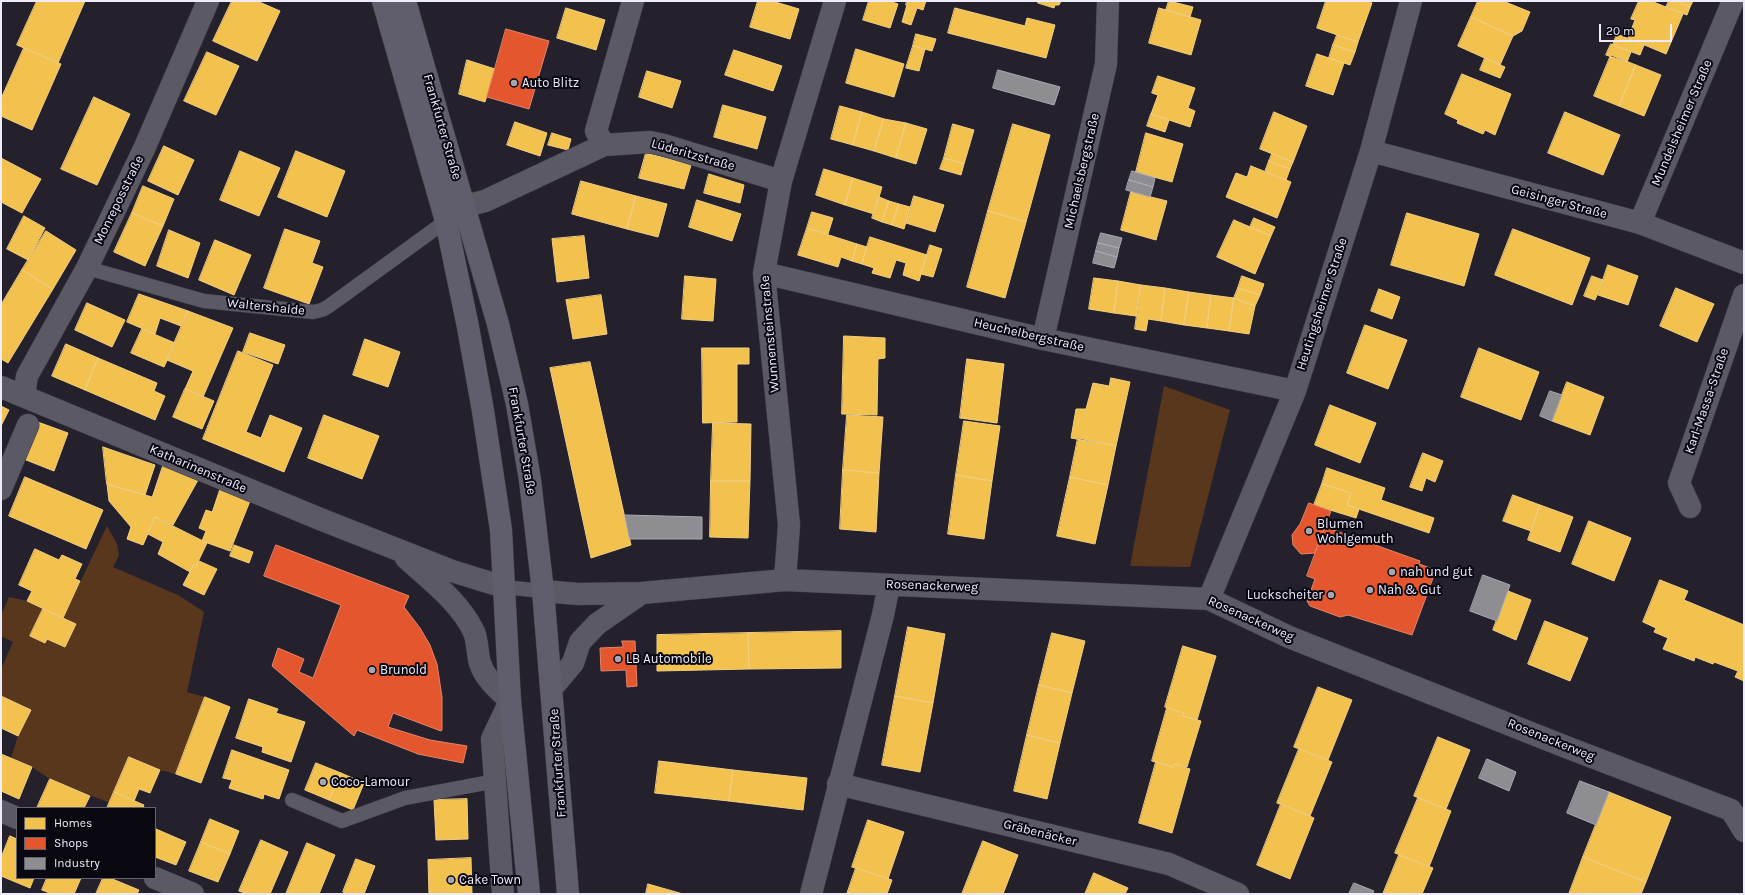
<!DOCTYPE html>
<html>
<head>
<meta charset="utf-8">
<style>
  body { margin:0 }
  #map { position:relative; width:1745px; height:895px; overflow:hidden; background:#24212d; font-family:Karla,sans-serif }
  canvas { display:block }
  .frame { position:absolute; inset:0; border:2px solid #eeecfb; pointer-events:none }
  .legend { position:absolute; left:16px; top:807px; width:140px; height:72px; box-sizing:border-box; background:#090811; border:1px solid #65636f; margin:0; padding:5px 7px; list-style:none; font-size:12px; color:#eeecfb }
  .legend li { display:flex; align-items:center; gap:8px; height:20px }
  .legend b { width:20px; border:1px solid #65636f }
  .scale { position:absolute; left:1599px; top:24px; width:73px; height:18px; box-sizing:border-box; border:2px solid #eeecfb; border-top:0; padding-left:5px; font-size:12px; line-height:14px; white-space:nowrap; color:#eeecfb; -webkit-text-stroke:3px #090811; paint-order:stroke }
</style>
</head>
<body>
<div id="map">
<canvas width="1745" height="895"></canvas>
<div class="frame"></div>
<ul class="legend">
<li><b style="height:11px;background:#f2c14e"></b>Homes</li>
<li><b style="height:11px;background:#e4572e"></b>Shops</li>
<li><b style="height:11px;background:#8d8d92"></b>Industry</li>
</ul>
<div class="scale">20 m</div>
</div>
<script>
const ctx = document.querySelector('canvas').getContext('2d');
ctx.lineJoin = 'round';
function fill(path, color) { ctx.fillStyle = color; ctx.fill(path, 'evenodd'); }
function strokePath(path, color, width, dash) { ctx.strokeStyle = color; ctx.lineWidth = width; ctx.lineCap = dash ? 'butt' : 'round'; ctx.setLineDash(dash || []); ctx.stroke(path); }
function drawText(font, color, halo, rows, align = 'center') {
  ctx.font = font + ' Karla,sans-serif'; ctx.lineWidth = 4; ctx.setLineDash([]); ctx.textBaseline = 'middle'; ctx.strokeStyle = halo; ctx.fillStyle = color; for (const [text, x, y, turn = 0] of rows) {
    ctx.save(); ctx.translate(x, y); ctx.rotate((+turn || 0) * Math.PI / 180); ctx.textAlign = isNaN(turn) ? turn : align; if (halo) ctx.strokeText(text, 0, 0); ctx.fillText(text, 0, 0); ctx.restore();
  }
}
const green = new Path2D(`
  M1164,386L1230,410L1190,567L1130,566Z
  M107,526L117,544L119,555L113,567L178,595L204,612L187,692L205,697L176,774L160,770L130,757L110,803L50,779L32,767L11,758L18,736L31,710L1,696V669L13,642L1,636V615L9,597L27,601L63,618Z`);
const homes = new Path2D(`
  M37,1H85L58,63L17,45Z
  M232,1H257L280,11L257,61L213,41Z
  M758,1H772L799,9L790,39L750,27Z
  M869,1H889L898,4L890,28L863,20Z
  M907,1H926L923,10L917,8L911,25L902,22L907,5H906Z
  M1038,1H1061L1059,5H1055L1054,8L1038,3Z
  M1169,1L1193,7L1190,17L1166,10Z
  M1326,1H1367L1372,3L1358,42L1317,28Z
  M1478,1H1503L1530,12L1522,31L1513,36L1471,17Z
  M1639,1H1651L1683,14L1666,54L1628,38L1635,20L1631,19Z
  M1669,1H1677L1690,7L1687,15L1666,7Z
  M1677,1H1693L1690,7Z
  M566,8L605,20L596,50L557,38Z
  M955,8L1025,26L1027,18L1055,25L1046,58L948,33Z
  M1159,8L1201,20L1191,55L1149,43Z
  M1471,17L1513,36L1500,65L1458,46Z
  M916,34L936,39L932,51L913,46Z
  M1617,34L1644,45L1640,55L1613,45Z
  M1337,35L1358,42L1355,52L1333,45Z
  M1611,44L1631,52L1627,62L1606,55Z
  M1333,45L1355,52L1350,65L1329,58Z
  M913,46L925,49L919,71L906,68Z
  M24,48L61,64L32,130L1,116V99Z
  M856,49L904,64L894,97L846,83Z
  M734,50L782,66L773,91L725,75Z
  M207,52L239,66L216,115L184,101Z
  M1317,54L1344,63L1333,95L1306,86Z
  M1611,55L1636,65L1619,106L1594,96Z
  M1485,58L1505,67L1500,78L1480,70Z
  M467,60L495,69L485,102L459,94Z
  M1636,65L1661,75L1644,116L1619,106Z
  M647,71L681,81L672,108L639,97Z
  M1462,74L1511,94L1495,135L1485,130L1483,134L1457,123L1458,120L1445,114Z
  M1158,76L1195,88L1188,108L1195,111L1190,127L1151,114L1158,95L1152,93Z
  M94,97L130,114L97,185L61,169Z
  M723,105L766,117L757,149L714,137Z
  M840,106L862,112L853,145L831,139Z
  M862,112L884,119L874,151L853,145Z
  M1274,112L1307,126L1293,162L1260,149Z
  M1565,112L1620,135L1603,175L1548,153Z
  M1151,114L1169,120L1165,132L1147,126Z
  M884,119L906,123L896,158L874,151Z
  M515,122L547,133L540,156L507,145Z
  M906,123L927,129L916,164L896,158Z
  M953,124L974,130L964,164L944,158Z
  M1013,124L1050,135L1026,222L988,211Z
  M552,133L571,139L568,150L548,145Z
  M1146,133L1183,144L1172,182L1136,172Z
  M164,146L194,160L178,195L148,181Z
  M240,151L280,168L259,216L220,200Z
  M296,151L345,171L327,217L278,197Z
  M646,153L691,165L684,189L639,178Z
  M1272,154L1293,162L1290,169L1269,161Z
  M1,158L41,179L22,213L1,202Z
  M944,158L964,164L961,175L940,169Z
  M1269,161L1290,169L1286,180L1265,172Z
  M1251,166L1291,182L1277,218L1226,197L1236,173L1247,177Z
  M824,169L853,178L845,205L816,195Z
  M709,174L744,185L740,203L704,193Z
  M853,178L882,187L874,214L845,205Z
  M581,181L636,196L627,229L572,214Z
  M143,186L174,199L163,226L132,213Z
  M1131,192L1167,201L1156,240L1121,230Z
  M636,196L667,204L658,237L627,229Z
  M914,196L944,205L935,232L906,223Z
  M879,197L889,201L882,222L872,218Z
  M697,200L741,214L732,241L689,227Z
  M889,201L899,204L892,225L882,222Z
  M899,204L910,207L904,229L892,225Z
  M988,211L1026,222L1005,298L967,287Z
  M812,212L833,218L828,234L807,228Z
  M132,213L163,226L145,266L114,252Z
  M1407,213L1479,234L1464,286L1391,265Z
  M24,216L45,228L28,260L7,249Z
  M1254,218L1275,227L1271,236L1250,227Z
  M1234,220L1271,236L1255,274L1217,257Z
  M807,228L857,244L852,261L841,257L838,267L798,255Z
  M285,229L320,241L312,263L323,267L309,304L264,288Z
  M1513,229L1590,258L1572,305L1495,275Z
  M169,230L200,243L188,278L157,266Z
  M46,231L76,250L53,289L22,270Z
  M584,236L589,278L557,282L552,239Z
  M870,237L927,255L919,281L903,275L906,263L896,260L890,278L872,273L874,268L862,264Z
  M215,240L251,255L234,295L199,280Z
  M857,244L867,247L862,264L852,261Z
  M930,245L942,249L933,277L921,274Z
  M1608,265L1638,276L1628,305L1598,295Z
  M22,270L53,289L8,363L1,359V305Z
  M685,276L716,279L713,321L682,319Z
  M1242,276L1264,284L1260,295L1238,288Z
  M1592,276L1603,280L1595,300L1584,296Z
  M1094,278L1118,281L1114,313L1089,309Z
  M1118,281L1141,285L1136,316L1114,313Z
  M1141,285L1165,288L1161,321L1148,319L1146,331L1135,329Z
  M1165,288L1189,292L1184,325L1161,321Z
  M1238,288L1260,295L1255,306L1234,298Z
  M1676,288L1714,304L1697,342L1660,326Z
  M1379,289L1400,297L1392,319L1371,311Z
  M1189,292L1211,295L1207,328L1184,325Z
  M139,294L188,311L181,326L160,318L155,334L127,322Z
  M601,295L607,334L573,339L566,300Z
  M1211,295L1234,298L1229,331L1207,328Z
  M1234,298L1255,306L1249,334L1229,331Z
  M87,303L125,320L112,347L75,330Z
  M188,311L233,328L203,397L185,389L193,371L167,360Z
  M1365,325L1407,340L1388,389L1347,373Z
  M142,329L175,343L164,367L131,353Z
  M250,333L285,345L278,364L243,352Z
  M844,336L885,338V358L878,359L877,415L842,414Z
  M365,339L400,352L388,387L353,375Z
  M66,344L98,358L85,390L52,376Z
  M702,348H749V364H737V422L703,423Z
  M1479,348L1539,372L1521,420L1461,397Z
  M238,351L273,365L246,432L261,438L270,415L302,428L284,472L203,439Z
  M98,358L157,383L154,391L165,396L155,420L85,390Z
  M967,359L1004,364L997,423L960,418Z
  M590,362L631,545L591,558L550,368Z
  M1111,378L1130,382L1116,446L1071,438L1076,409H1086L1093,383L1109,386Z
  M1567,382L1604,397L1590,435L1552,421Z
  M185,389L214,401L202,429L173,417Z
  M1330,405L1376,423L1360,463L1315,445Z
  M1,406L9,410L1,426Z
  M324,415L379,436L362,479L308,458Z
  M847,415L883,417L879,473L843,470Z
  M35,421L68,433L54,471L21,458Z
  M964,421L1000,426L992,481L956,475Z
  M713,423L751,424L750,481H711Z
  M1078,438L1116,446L1108,485L1070,477Z
  M103,447L155,465L145,495L107,484Z
  M1423,453L1443,461L1435,482L1426,478L1422,491L1410,487Z
  M163,466L198,480L173,525L155,517L143,545L127,539L131,527L109,501L107,484L152,497Z
  M1327,468L1385,488L1381,500L1434,518L1429,533L1347,505L1351,493L1322,484Z
  M843,470L879,473L876,532L840,529Z
  M956,475L992,481L984,539L948,534Z
  M25,477L103,510L86,549L9,516Z
  M1070,477L1108,485L1095,544L1057,536Z
  M711,481H750L748,538L710,537Z
  M1322,484L1351,493L1347,505L1359,509L1356,518L1314,505Z
  M220,490L250,501L230,551L202,541L206,531L199,528L206,510L212,512Z
  M1513,495L1540,505L1531,531L1503,521Z
  M1540,505L1573,517L1560,552L1528,540Z
  M155,517L207,543L196,566L194,564L190,572L158,554L163,542L148,534Z
  M1589,521L1631,538L1614,581L1572,564Z
  M234,545L253,552L249,563L230,556Z
  M35,549L59,560L62,555L82,564L75,579L80,581L63,618L27,601L32,591L19,585Z
  M199,561L217,569L204,595L183,585L194,564L196,566Z
  M1660,580L1688,591L1684,600L1744,625V681L1735,677L1738,671L1714,662L1713,664L1695,657L1694,661L1663,649L1668,638L1654,632L1656,628L1643,622Z
  M1508,591L1531,600L1516,640L1493,630Z
  M43,609L76,624L65,647L47,639L45,643L30,636Z
  M1545,621L1588,638L1570,681L1528,664Z
  M908,627L945,634L933,703L895,696Z
  M841,631V668L749,669L748,633Z
  M748,633L749,669L657,671V635Z
  M1052,633L1085,641L1072,693L1039,685Z
  M1183,646L1216,656L1197,720L1183,716L1184,713L1165,707Z
  M1039,685L1072,693L1060,743L1027,735Z
  M1318,687L1352,700L1328,760L1294,747Z
  M1,696L31,710L18,736L1,728Z
  M895,696L933,703L920,772L882,765Z
  M205,697L230,707L201,783L176,774Z
  M249,699L278,709L276,713L305,722L291,762L262,752L263,747L236,738Z
  M1167,708L1184,713L1183,716L1201,721L1187,767L1174,764L1173,767L1152,761Z
  M1027,735L1060,743L1047,799L1014,791Z
  M1438,737L1470,750L1446,809L1414,796Z
  M1299,749L1332,762L1310,816L1277,803Z
  M232,750L289,770L279,799L264,794L263,799L229,788L232,780L223,778Z
  M1,754L32,767L19,799L1,791Z
  M129,757L160,770L150,793L139,789L134,801L114,792Z
  M659,761L733,770L729,801L655,793Z
  M1156,762L1173,767L1174,764L1190,769L1172,833L1139,823Z
  M316,763L341,773L329,800L305,790Z
  M733,770L807,778L803,810L729,801Z
  M341,773L364,783L353,810L329,800Z
  M50,779L90,796L84,808H37Z
  M114,792L144,805L143,808H107Z
  M1609,792L1671,817L1646,882L1583,857Z
  M1418,798L1451,811L1429,867L1395,853Z
  M467,799L468,839L436,840L434,800Z
  M1281,804L1314,818L1290,879L1257,865Z
  M210,819L239,831L230,854L201,842Z
  M868,820L904,832L888,879L852,867Z
  M156,829L186,842L176,865L155,857Z
  M10,836L17,839V878H34L30,888L1,876V858Z
  M261,840L288,852L270,894H247L239,891Z
  M983,841L1018,855L1003,894H962Z
  M201,842L230,854L218,882L189,871Z
  M307,843L335,855L319,894H286Z
  M1399,855L1433,868L1422,894H1383Z
  M1583,857L1646,882L1641,894H1569Z
  M471,858L472,894H429L428,860Z
  M356,859L375,866L364,894H347L343,892Z
  M856,868L892,880L887,894H847Z
  M1094,873L1128,888L1125,894H1085Z
  M47,878H81L74,894H52L42,890Z
  M103,878H110L139,890L137,894H96Z
  M648,884L683,894H646Z`);
const shops = new Path2D(`
  M506,29L549,41L529,109L487,97Z
  M1309,503L1331,511L1315,553L1301,554L1293,545L1292,535L1300,524Z
  M1325,527L1420,561L1419,564L1436,570L1412,635L1348,615L1340,617L1310,606L1307,601L1315,579L1307,576Z
  M276,545L409,596L404,607L420,628L430,645L437,664L442,697V730L441,731L393,713L388,727L430,740L467,746L463,763L418,754L357,730L354,736L272,666L278,648L304,659L299,672L313,678L341,605L264,576Z
  M622,641H635L637,686L627,687L626,670L601,671L600,648L623,647Z`);
const industry = new Path2D(`
  M998,70L1060,87L1054,105L993,88Z
  M1132,171L1155,178L1153,187L1129,180Z
  M1129,180L1153,187L1150,197L1126,190Z
  M1101,233L1122,238L1119,248L1098,243Z
  M1098,243L1119,248L1117,257L1096,251Z
  M1096,251L1117,257L1114,268L1093,263Z
  M1550,391L1562,395L1552,421L1540,416Z
  M625,515L702,517V539H630Z
  M1483,575L1510,585L1497,621L1470,611Z
  M1487,759L1516,772L1509,791L1479,778Z
  M1580,781L1609,792L1596,825L1567,813Z
  M1354,883L1374,891L1372,894H1349Z`);
const service = new Path2D(`
  M87,268L204,301L313,312L322,310L329,306L446,221
  M504,587L543,591
  M292,800L342,821L405,798L496,781`);
const minor = new Path2D(`
  M633,1L596,131L604,145L650,142L664,145L781,181
  M1371,151L1640,223L1744,263
  M465,206L485,201L604,145
  M1640,223L1733,1
  M764,273L1043,339L1295,391
  M1043,339L1106,64L1108,1
  M1,387L320,519L452,571L504,587
  M24,396L27,376L87,268L144,149L208,1
  M1,489L28,425
  M1690,507L1679,483L1744,295
  M406,558C430,580 460,602 474,632C478,642 477,653 480,663C485,679 498,689 510,701L492,739L503,894
  M785,580L789,525L764,273L781,181L835,1
  M543,591L578,594L642,593L785,580L1209,599L1289,637L1566,747L1731,810L1744,831
  M1209,599L1295,391L1371,151L1411,1
  M552,688L573,663L580,642L597,624L642,593
  M838,784L1169,864L1238,894
  M1,811L17,818
  M155,878L193,894
  M811,894L883,615L889,585`);
const primary = new Path2D(`
  M383,1L446,221L468,327L483,411L501,530L510,701L529,894
  M405,1L498,324L517,404L530,480L543,591L568,894`);
const markers = [
  [514,83,4,"#a7a5b3"],
  [1309,531,4,"#a7a5b3"],
  [1392,572,4,"#a7a5b3"],
  [1370,590,4,"#a7a5b3"],
  [1331,595,4,"#a7a5b3"],
  [618,659,4,"#a7a5b3"],
  [372,670,4,"#a7a5b3"],
  [323,782,4,"#a7a5b3"],
  [451,880,4,"#a7a5b3"]
];
const poiNames = [
  ["Auto Blitz",522,83],
  ["Blumen",1317,524],
  ["Wohlgemuth",1317,539],
  ["nah und gut",1400,572],
  ["Nah & Gut",1378,590],
  ["Luckscheiter",1323,595,"right"],
  ["LB Automobile",626,659],
  ["Brunold",380,670],
  ["Coco-Lamour",331,782],
  ["Cake Town",459,880]
];
const streetNames = [
  ["Mundelsheimer Straße",1682,123,-67],
  ["Frankfurter Straße",442,127,74],
  ["Lüderitzstraße",693,155,16],
  ["Michaelsbergstraße",1082,171,-77],
  ["Monreposstraße",119,200,-64],
  ["Geisinger Straße",1559,202,15],
  ["Heutingsheimer Straße",1322,304,-72],
  ["Waltershalde",266,307,6],
  ["Wunnensteinstraße",770,334,-95],
  ["Heuchelbergstraße",1029,335,13],
  ["Karl-Massa-Straße",1707,401,-71],
  ["Frankfurter Straße",522,441,80],
  ["Katharinenstraße",198,469,23],
  ["Rosenackerweg",932,586,2],
  ["Rosenackerweg",1251,619,24],
  ["Rosenackerweg",1551,740,22],
  ["Frankfurter Straße",558,763,-94],
  ["Gräbenäcker",1040,833,14]
];
fill(green, '#58371d');
fill(homes, '#f2c14e');
strokePath(homes, '#f1ce82', 1);
fill(shops, '#e4572e');
strokePath(shops, '#e7846c', 1);
fill(industry, '#8d8d92');
strokePath(industry, '#aaaab2', 1);
strokePath(service, '#3f3c47', 15);
strokePath(minor, '#3f3c47', 23);
strokePath(primary, '#3f3c47', 23);
strokePath(service, '#5b5963', 14);
strokePath(minor, '#5b5963', 22);
strokePath(primary, '#605d6d', 22);
for (const [x, y, r, color] of markers) { const dot = new Path2D(); dot.arc(x, y, r, 0, 2 * Math.PI); ctx.fillStyle = color; ctx.fill(dot); strokePath(dot, '#090811', 1.5); }
drawText('13px', '#eeecfb', '#090811', poiNames, 'left');
drawText('13px', '#eeecfb', '#090811', streetNames);
</script>
</body>
</html>
